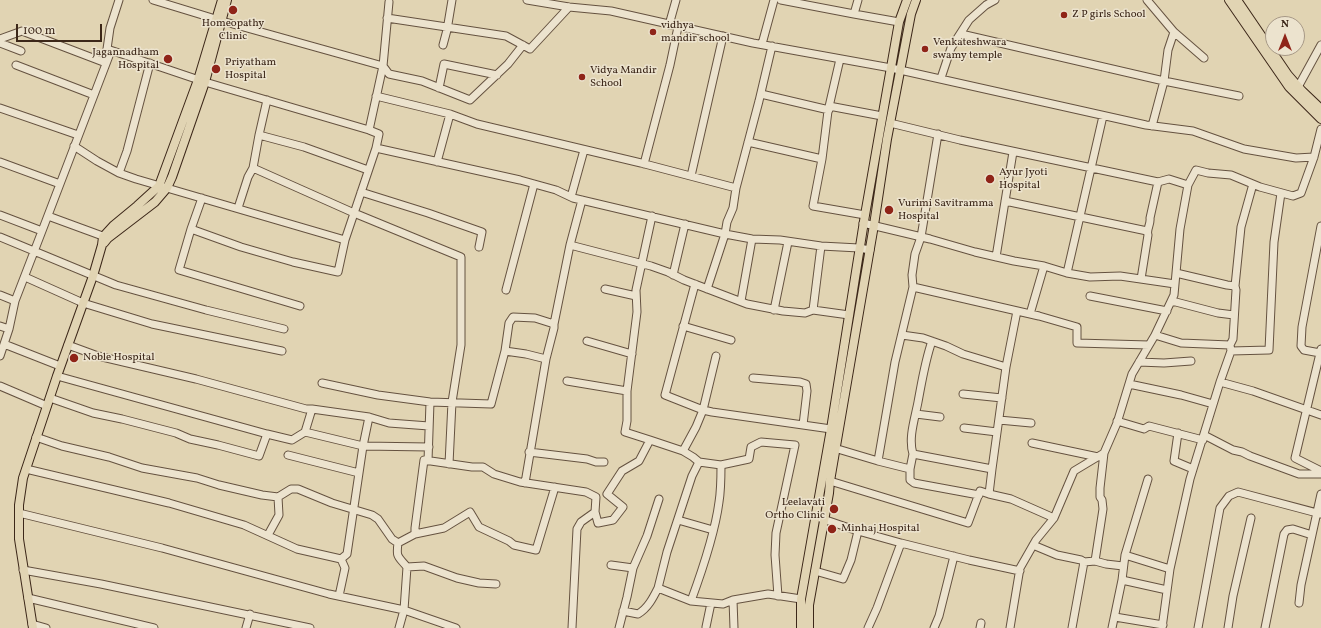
<!DOCTYPE html>
<html>
<head>
<meta charset="utf-8">
<style>
  body { margin:0 }
  #map { position:relative; width:1321px; height:628px; overflow:hidden; background:#e1d4b3; font-family:Vollkorn,serif }
  canvas { display:block }
  .north { position:absolute; left:1265px; top:16px; width:40px; height:40px; box-sizing:border-box; background:#ece3ce; border:1px solid #a69886; border-radius:50%; rotate:0deg; font-size:11px; font-weight:700; line-height:16px; text-align:center; color:#3c2719 }
  .north::after { content:''; display:block; margin:auto; width:14px; height:18px; background:#8f2418; clip-path:polygon(50% 0,100% 100%,50% 72%,0 100%) }
  .scale { position:absolute; left:16px; top:24px; width:86px; height:18px; box-sizing:border-box; border:2px solid #3c2719; border-top:0; padding-left:5px; font-size:12px; line-height:14px; white-space:nowrap; color:#3c2719; -webkit-text-stroke:3px #ece3ce; paint-order:stroke }
</style>
</head>
<body>
<div id="map">
<canvas width="1321" height="628"></canvas>
<div class="north">N</div>
<div class="scale">100 m</div>
</div>
<script>
const ctx = document.querySelector('canvas').getContext('2d');
ctx.lineJoin = 'round';
function strokePath(path, color, width, dash) { ctx.strokeStyle = color; ctx.lineWidth = width; ctx.lineCap = dash ? 'butt' : 'round'; ctx.setLineDash(dash || []); ctx.stroke(path); }
function drawText(font, color, halo, rows, align = 'center') {
  ctx.font = font + ' Vollkorn,serif'; ctx.lineWidth = 3; ctx.setLineDash([]); ctx.textBaseline = 'middle'; ctx.strokeStyle = halo; ctx.fillStyle = color; for (const [text, x, y, turn = 0] of rows) {
    ctx.save(); ctx.translate(x, y); ctx.rotate((+turn || 0) * Math.PI / 180); ctx.textAlign = isNaN(turn) ? turn : align; if (halo) ctx.strokeText(text, 0, 0); ctx.fillText(text, 0, 0); ctx.restore();
  }
}
const minor = new Path2D(`
  M153,0L222,21L383,66L389,2
  M527,0L569,7L611,11L753,43L891,68L1146,125L1193,131L1244,149L1296,158L1314,157
  M781,0L854,14
  M858,0L854,14L899,22
  M1147,0L1174,32L1168,50L1164,81L1152,126
  M387,18L506,36L530,49L569,7
  M669,25L676,0
  M1174,32L1204,58
  M961,34L1164,81L1239,96
  M0,39L22,31L106,63
  M0,43L21,51
  M762,44L774,0
  M443,45L447,30L452,0
  M107,49L110,28L119,0
  M840,59L828,111L822,159L813,206L865,215
  M16,65L94,95
  M383,66L389,74L422,81L470,100L508,64L523,45
  M941,78L951,48L969,20L986,5L995,0
  M1298,87L1321,45
  M439,88L444,64L497,75
  M761,94L829,110
  M376,96L450,114L477,124L641,163L736,188
  M829,106L882,116
  M0,108L78,135
  M890,123L960,140L1158,182L1169,179L1188,185
  M369,130L379,134L376,148L520,180L556,190L573,198L725,234L752,239L780,240L821,246L859,248L870,250
  M259,135L267,100
  M748,142L822,159
  M74,146L97,161L119,173L136,179L345,240L376,148
  M0,162L60,184
  M437,162L450,114
  M644,164L670,65L678,27
  M368,170L304,147L259,135L253,168L354,213L461,257V345L452,402L449,464
  M119,173L127,151L150,63
  M691,176L723,36
  M361,192L428,213L482,232L479,247
  M571,197L584,150
  M202,198L191,229L241,247L293,262L338,272L345,240
  M582,200L570,245L651,266L668,272L684,280L747,304L783,311L805,313L813,310L849,315
  M1005,201L1147,231
  M238,208L248,177L253,168
  M0,215L42,231L109,56L107,49L205,82L369,130L383,66
  M48,216L108,238
  M863,223L930,239L975,252L1014,261L1044,266L1067,273L1090,277L1120,276L1175,284
  M191,229L179,270L300,306
  M0,237L116,285L206,310L284,329
  M996,257L1013,152
  M1067,273L1103,116
  M1176,273L1227,285L1235,286
  M673,275L685,224
  M25,277L83,303L152,324L282,351
  M1141,279L1148,235C1146,229 1151,225 1150,218L1158,182
  M695,284L665,395L703,410L712,412L831,429
  M913,287L1039,316L1077,327V343L1149,345
  M605,289L636,296
  M707,289L725,234L727,222L733,208L736,188L759,101L772,46
  M506,290L534,184
  M0,295L15,301
  M1090,296L1167,311
  M741,301L752,239
  M1172,301L1218,313L1234,315
  M774,310L788,242
  M813,310L821,246
  M1030,314L1044,266
  M0,326L9,329
  M683,326L731,340
  M1155,335L1181,343L1230,345
  M587,341L632,354
  M4,344L60,366
  M1321,349L1295,458L1321,471
  M505,351L526,354L546,359
  M1231,351L1269,350L1274,242L1281,193
  M1320,353L1304,350L1301,346L1302,327L1321,226
  M0,356L9,329L15,301L42,231
  M1139,362L1164,363L1191,361
  M1006,367L1017,311
  M57,376L267,434
  M753,378L800,382L806,384L807,391L803,425
  M567,381L627,391
  M1220,382L1231,351L1230,345L1233,339L1236,290L1235,286L1241,227L1253,184
  M322,383L378,395L430,402L491,404L505,351L509,323L513,317L535,318L554,324
  M1129,384L1181,395L1213,404
  M0,386L47,406
  M963,394L1002,398
  M50,398L93,413L122,419L176,433L190,439L218,445L259,456L267,434L292,440L305,432L312,409H306L196,379L98,356L68,345
  M312,409L369,417L389,423L429,426
  M916,414L940,417
  M999,420L1031,423
  M1117,421L1144,429L1149,426L1203,440
  M964,428L997,432
  M305,432L363,446L369,417
  M1178,433L1174,461L1193,469
  M1204,435L1233,450L1242,452L1250,456L1299,474H1321
  M36,437L62,446L109,457L142,468L197,478L219,485L262,495L278,497
  M650,440L683,451L696,427L703,410L716,356
  M1032,443L1098,457
  M831,447L878,461L895,362L913,287L912,275L915,254L921,237L938,134
  M683,451L693,457L699,462L721,465L749,459L751,447L761,442L795,445L776,533L775,555L778,596
  M529,452L587,459L596,462H604
  M913,454C908,438 915,418 918,402C922,381 925,361 932,341
  M288,455L359,473L363,446L429,447
  M428,461L430,402
  M878,461L910,469L913,454L992,469L1006,367L963,354L946,346L923,338L902,335
  M26,469L169,503L244,525L297,549L341,559
  M910,469V480L914,483L979,495
  M830,481L968,523L980,491L989,494L992,469
  M525,483L546,359L554,328V324L570,245
  M989,494L1011,499L1054,518
  M19,513L162,548L329,594L404,610L456,628
  M820,518L858,531L901,543L969,560L1020,571
  M678,520L713,530
  M415,534V528L424,460L472,467H483L494,474L520,482L586,492L596,497L595,512L598,523L613,520L623,507L607,494L622,471L639,461L650,440L625,432L627,421V391L637,312L636,290L652,216
  M268,535L279,515L278,497L291,489H298L332,503L372,515L378,519L392,539L398,543
  M398,543L415,534L444,528L470,512L479,527L509,541L514,545L536,550L555,487
  M398,543C396,558 398,556 407,567L404,610L399,628
  M1033,545L1057,555L1081,560L1084,562L1095,561L1106,564L1123,566
  M1125,555L1170,569
  M1095,561L1103,509L1102,500L1100,497V488L1104,453
  M611,565L633,568
  M407,567L424,566L457,578L479,583L496,584
  M23,570L101,584L310,628
  M815,571L843,579L851,560L858,531
  M1122,580L1167,590
  M658,588L667,552L692,476L699,462
  M339,596L345,568L341,559L347,554L359,473
  M28,598L154,628
  M733,600L734,628
  M691,601C702,571 715,533 719,502C721,490 721,477 721,465
  M1299,603L1301,585L1321,494
  M623,611L638,614C648,608 653,598 658,588L691,601L723,604L733,600L768,594L801,599
  M1115,617L1163,625
  M32,624L46,628
  M706,627L711,603
  M246,628L250,614
  M572,628L577,529L581,522L595,512
  M619,628L627,597L633,568L647,536L659,499
  M868,628L877,608L901,543
  M934,628L939,616L954,556
  M980,628L981,623
  M1010,628L1020,568L1036,540L1054,518L1074,471L1104,453L1117,423L1132,374L1155,335L1174,295L1180,229L1188,185L1196,170L1208,173L1231,175L1260,187L1293,196L1301,193L1314,157L1321,129
  M1072,628L1084,562
  M1112,628L1122,580L1125,555L1148,479
  M1162,628L1170,569L1190,479L1220,382L1253,391L1321,415
  M1198,628L1220,508L1229,496L1238,492L1321,514
  M1228,628L1233,596L1251,518
  M1265,628L1284,534L1287,530L1293,529L1312,535`);
const major = new Path2D(`
  M1229,0L1289,87L1321,119
  M1237,0L1288,75L1302,91L1321,109
  M104,243L108,238L155,202L167,188L172,177L205,82L227,0
  M33,628L19,539V505L23,478L57,376L93,276L102,245L103,237L114,225L137,206L159,186L198,80L222,0
  M801,628V599L831,429L865,215L899,22L907,0
  M809,628V605L829,493L830,481L874,225L887,139L911,14L916,0`);
const markers = [
  [233,10,5,"#8f2418"],
  [1064,15,4,"#8f2418"],
  [653,32,4,"#8f2418"],
  [925,49,4,"#8f2418"],
  [168,59,5,"#8f2418"],
  [216,69,5,"#8f2418"],
  [582,77,4,"#8f2418"],
  [990,179,5,"#8f2418"],
  [889,210,5,"#8f2418"],
  [74,358,5,"#8f2418"],
  [834,509,5,"#8f2418"],
  [832,529,5,"#8f2418"]
];
const poiNames = [
  ["Z P girls School",1072,15],
  ["Homeopathy",233,24,"center"],
  ["Clinic",233,37,"center"],
  ["vidhya",661,26],
  ["mandir school",661,39],
  ["Venkateshwara",933,43],
  ["swamy temple",933,56],
  ["Jagannadham",159,53,"right"],
  ["Hospital",159,66,"right"],
  ["Priyatham",225,63],
  ["Hospital",225,76],
  ["Vidya Mandir",590,71],
  ["School",590,84],
  ["Ayur Jyoti",999,173],
  ["Hospital",999,186],
  ["Vurimi Savitramma",898,204],
  ["Hospital",898,217],
  ["Noble Hospital",83,358],
  ["Leelavati",825,503,"right"],
  ["Ortho Clinic",825,516,"right"],
  ["Minhaj Hospital",841,529]
];
strokePath(minor, '#655240', 9);
strokePath(major, '#3c2719', 10);
strokePath(minor, '#ece3ce', 7);
strokePath(major, '#e1d4b3', 8);
for (const [x, y, r, color] of markers) { const dot = new Path2D(); dot.arc(x, y, r, 0, 2 * Math.PI); ctx.fillStyle = color; ctx.fill(dot); strokePath(dot, '#ece3ce', 1.5); }
drawText('11px', '#3c2719', '#ece3ce', poiNames, 'left');
</script>
</body>
</html>
